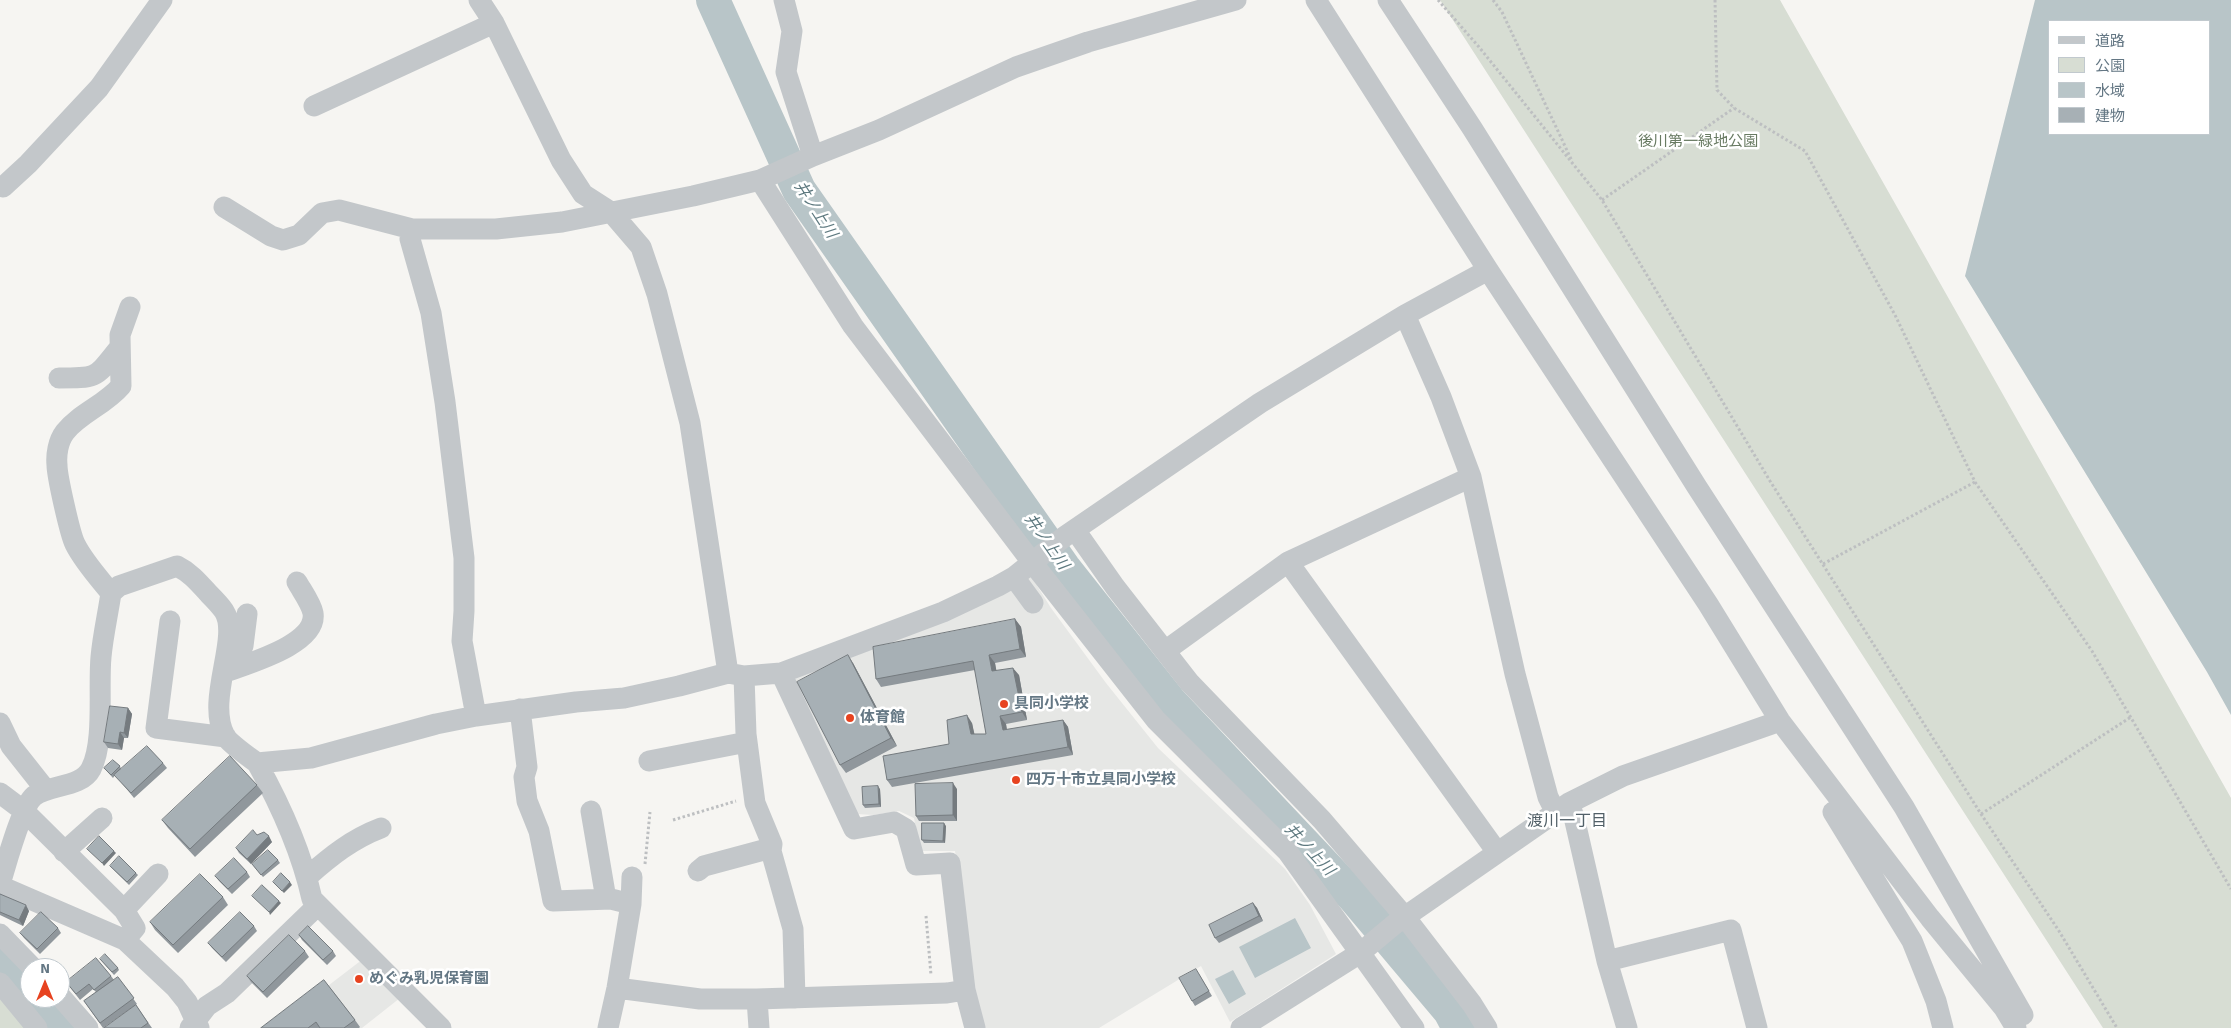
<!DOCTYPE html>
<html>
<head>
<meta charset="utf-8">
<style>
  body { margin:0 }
  #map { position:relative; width:2231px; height:1028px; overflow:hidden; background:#f6f5f2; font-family:Signika,"Noto Sans JP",sans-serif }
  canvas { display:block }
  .legend { position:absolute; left:2048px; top:20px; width:162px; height:115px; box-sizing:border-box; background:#fff; border:1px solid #c1c9ce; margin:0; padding:6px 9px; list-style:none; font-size:15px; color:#647784 }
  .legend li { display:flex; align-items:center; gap:10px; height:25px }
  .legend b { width:25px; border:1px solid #c1c9ce }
  .north { position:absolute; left:20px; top:958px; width:50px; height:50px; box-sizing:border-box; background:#fff; border:1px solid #c1c9ce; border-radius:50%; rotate:0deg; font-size:14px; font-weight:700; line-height:20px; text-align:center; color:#647784 }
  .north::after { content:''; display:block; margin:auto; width:18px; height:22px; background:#e74320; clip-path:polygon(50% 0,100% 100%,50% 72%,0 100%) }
</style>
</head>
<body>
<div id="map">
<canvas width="2231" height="1028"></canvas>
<ul class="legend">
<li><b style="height:6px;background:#c3c7ca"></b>道路</li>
<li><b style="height:14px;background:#d7ddd3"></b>公園</li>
<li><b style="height:14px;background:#b8c5c8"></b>水域</li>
<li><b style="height:14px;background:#a7b0b5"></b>建物</li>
</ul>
<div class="north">N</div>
</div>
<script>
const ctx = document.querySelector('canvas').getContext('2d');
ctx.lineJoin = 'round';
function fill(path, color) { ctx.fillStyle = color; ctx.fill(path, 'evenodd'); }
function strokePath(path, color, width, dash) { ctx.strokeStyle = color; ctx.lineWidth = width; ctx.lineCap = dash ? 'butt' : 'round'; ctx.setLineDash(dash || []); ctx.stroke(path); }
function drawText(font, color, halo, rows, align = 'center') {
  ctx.font = font + ' Signika,"Noto Sans JP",sans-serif'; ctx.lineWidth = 5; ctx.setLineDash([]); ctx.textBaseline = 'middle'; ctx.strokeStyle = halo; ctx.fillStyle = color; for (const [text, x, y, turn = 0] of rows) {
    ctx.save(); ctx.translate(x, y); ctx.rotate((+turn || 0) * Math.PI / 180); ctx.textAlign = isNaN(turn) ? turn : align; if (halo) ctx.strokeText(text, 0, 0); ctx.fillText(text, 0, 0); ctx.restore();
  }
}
const built = new Path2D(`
  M1031,576L1051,608L1106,683L1158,748L1285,869L1310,905L1336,954L1230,1022L1201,966L1099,1028H985L973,983L955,851H920L914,818L899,811L874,815L856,814L793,678Z
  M363,959L400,998L362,1028H273Z`);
const green = new Path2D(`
  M1440,0H1780L2231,798V1028H2103Z
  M0,995L29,1028H0Z`);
const water = new Path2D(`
  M2035,0H2231V715L2207,672L1965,276ZM2050,21H2210V134H2050Z
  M1295,918L1311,948L1255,978L1239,947Z
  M1233,970L1246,994L1229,1004L1215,979Z`);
const river = new Path2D(`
  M713,0L799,190L1064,568L1171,703L1354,897L1450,1011L1459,1028
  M0,965L30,994
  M34,998L58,1028`);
const path = new Path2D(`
  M1438,0L1479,47L1602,200L1770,481L1981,814L2059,931L2117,1028
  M1493,0L1502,12L1572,161
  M1715,0L1717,90L1734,108L1805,151L1895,315L1975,482L2092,651L2231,889
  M1602,200L1734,108
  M1823,564L1975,482
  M1981,814L2131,717
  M673,820L736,801
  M645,864L650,812
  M926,916L931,975`);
const minor = new Path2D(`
  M479,0L494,23L561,160L583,194L611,212L641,247L657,294L690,423L728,673
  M784,0L792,31L786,72L813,156
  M1316,0L1488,270L1708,604L1780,721L1930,918L2004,1008L2016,1028
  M1388,0L1472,128L1697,487L1904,807L2023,1015
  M314,106L494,23
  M760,180L853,326L1031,561L1156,720L1287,851L1414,1028
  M3,187L28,164L99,88L162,0
  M224,207L271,236L283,240L299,235L322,213L339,210L412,229H496L562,222L693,196L760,180L813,156L879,130L1016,67L1088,42L1236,0
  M412,229L410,239L431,313L445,402L464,558V611L462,641L476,716
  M1405,315L1441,397L1471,477L1515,674L1548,797L1555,811
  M59,378C99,378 95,378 120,347
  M1075,530L1115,587L1189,682L1322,820L1405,917L1472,1004L1487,1028
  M1288,562L1497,852
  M1014,577L1033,603
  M111,593C98,577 84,562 75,544C70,534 57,476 57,465C56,455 58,441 65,432C80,413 105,405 121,386L120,335L130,307
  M170,621L156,728L226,737
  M1165,651L1288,562L1471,477
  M225,670L243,646L247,614
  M223,673C245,664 318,645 313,613C311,603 302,591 297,582
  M781,673L854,829L894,822L906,829L916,865L950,863L965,990L975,1028
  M744,676L781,673L943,612L998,586L1014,577L1064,537L1260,403L1405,315L1488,270
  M520,709L527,767L524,777L527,801L539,831L553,901L611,899L631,904L617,988L608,1028
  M0,723L11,746L45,789
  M649,761L747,742
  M0,793L24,811L124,910L135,928L125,940
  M1569,803L1574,817L1607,961L1627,1028
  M591,811L606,899
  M1833,812L1912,941L1936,1001L1943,1028
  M64,852L102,818
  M698,871L704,866L771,848
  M307,877C331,856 352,839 381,828
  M0,884C6,865 21,807 34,796C50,784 81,788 91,769C105,742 98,688 101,657C103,635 108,614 111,593L119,586L177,566C191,573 199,583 209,594C214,599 220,605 224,611C241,637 205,700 225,736C230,744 249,757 257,763
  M0,886L125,940L175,987L187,1002L199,1028
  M631,904L632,877
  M124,910L158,874
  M0,934L33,968
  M1607,961L1731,930L1757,1028
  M0,983L37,1028
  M617,988L700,999H757L947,993L965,990
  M60,996L88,1028
  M757,999L759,1028
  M190,1028L207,1006L227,993L317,906
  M441,1028L312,899C301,850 281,806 257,763L311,758L436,724L476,716L576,702L624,698L679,686L728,673L744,676L746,734L755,803L772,844L771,851L793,929L795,998
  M1241,1028L1360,953L1396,923L1569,803L1623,776L1780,721`);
const wall = new Path2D(`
  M1015,619L1021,627L1026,657L995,663L996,671L1019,675L1027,720L1006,724L1007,730L1063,720L1068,727L1073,755L892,787L887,780L949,744L972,723L974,734H986L975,670L881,687L876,679Z
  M853,663L897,746L846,773L840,765Z
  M128,708L132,714L128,738H124L122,750L108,748L104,742Z
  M163,763L167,768L134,798L115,775L113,778L104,768L120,766L121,769Z
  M257,785L263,793L195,857L168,828L162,820Z
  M880,789L881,807L865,808L863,805Z
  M957,789V821H919L916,816Z
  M946,826L945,843H924L922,840Z
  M257,835L272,842L251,864L239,853L236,848Z
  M278,860L280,863L263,877L252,864Z
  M110,866L136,873L138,875L129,885Z
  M247,872L250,877L232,894L219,881L215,876Z
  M0,894L29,911L23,926L0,915Z
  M223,897L228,905L178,953L155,930L150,922Z
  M1253,903L1257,908L1263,921L1219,943L1215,938Z
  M254,926L257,931L226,962L212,948L208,943Z
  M58,928L61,933L40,954L24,938L20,933Z
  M299,935L333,951L336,956L327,965L302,940Z
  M305,951L309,957L267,998L251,982L247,976Z
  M100,959L118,968L119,970L114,975Z
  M1199,974L1212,996L1195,1006L1192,1001Z
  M111,976L114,980L118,977L137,1004L103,1028L84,1001L96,992L93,989L80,1000L66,982Z
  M324,980L355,1020L360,1027L359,1028H261Z
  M136,1005L152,1028H104Z`);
const shadedWall = new Path2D(`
  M1015,619L1021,627L1026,657L1020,649Z
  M848,655L853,663L897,746L891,738Z
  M989,655L995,663L998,679L992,671Z
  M1013,668L1019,675L1027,720L1022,712Z
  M128,708L132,714L128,738L124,733Z
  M967,715L972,723L976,741L971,734Z
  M1000,716L1006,724L1008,738L1003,730Z
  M1063,720L1068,727L1073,755L1068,747Z
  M120,732L124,738L122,750L118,744Z
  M953,783L957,789V821L953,815Z
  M878,786L880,789L881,807L879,804Z
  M944,823L946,826L945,843L943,841Z
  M269,836L272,842L251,864L247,859Z
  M114,851L116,853L104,866L102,863Z
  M290,882L292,885L284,893L282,891Z
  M279,901L281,903L270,915L269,912Z
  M1253,903L1257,908L1263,921L1259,916Z
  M26,905L29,911L23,926L19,920Z`);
const building = new Path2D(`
  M1015,619L1020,649L989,655L992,671L1013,668L1022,712L1000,716L1003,730L1063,720L1068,747L887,780L883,756L949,744L947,720L967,715L971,734H986L973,661L876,679L873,647Z
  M848,655L891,738L840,765L797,682Z
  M110,706L128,708L124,733L120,732L118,744L104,742Z
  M147,746L163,763L131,793L114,775Z
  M230,756L257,785L190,849L162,820Z
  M113,760L120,766L111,775L104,768Z
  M953,783V815L916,816L915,784Z
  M878,786L879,804L863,805L862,787Z
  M922,823H944L943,841L922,840Z
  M253,830L257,835L264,832L269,836L247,859L236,848Z
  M99,836L114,851L102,863L87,849Z
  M268,850L278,860L261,875L252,864Z
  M119,856L136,873L127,882L110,866Z
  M234,858L247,872L228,889L215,876Z
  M281,873L290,882L282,891L273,882Z
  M200,874L223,897L173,945L150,922Z
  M262,885L279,901L269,912L252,896Z
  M0,894L26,905L19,920L0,912Z
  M1253,903L1259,916L1215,938L1209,925Z
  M41,912L58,928L37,949L20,933Z
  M240,912L254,926L222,957L208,943Z
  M308,926L333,951L323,960L299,935Z
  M289,935L305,951L263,992L247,976Z
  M105,954L118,968L112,972L100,959Z
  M96,958L111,976L94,990L89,984L76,994L66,982Z
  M1196,969L1209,991L1192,1001L1179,978Z
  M118,977L134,998L100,1023L84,1001Z
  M324,980L355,1020L344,1028H320L316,1022L308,1028H261Z
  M136,1005L148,1023L141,1028H104Z`);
const markers = [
  [1004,704,5,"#e74320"],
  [850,718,5,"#e74320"],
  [1016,780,5,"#e74320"],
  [359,979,5,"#e74320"]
];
const parkNames = [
  ["後川第一緑地公園",1698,142]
];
const poiNames = [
  ["具同小学校",1014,704],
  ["体育館",860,718],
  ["四万十市立具同小学校",1026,780],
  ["めぐみ乳児保育園",369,979]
];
const waterNames = [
  ["井ノ上川",815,210,57],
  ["井ノ上川",1046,542,55],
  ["井ノ上川",1309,850,47]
];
const neighbourhoodNames = [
  ["渡川一丁目",1567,822]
];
fill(built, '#e6e7e5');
fill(green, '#d7ddd3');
fill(water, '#b8c5c8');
strokePath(river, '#b8c5c8', 34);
strokePath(path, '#bdbfc1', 3, [2.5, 2.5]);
strokePath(minor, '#c3c7ca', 21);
fill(wall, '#90979c');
fill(shadedWall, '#757b7f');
fill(building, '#a7b0b5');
strokePath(building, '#757b7f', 1);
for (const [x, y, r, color] of markers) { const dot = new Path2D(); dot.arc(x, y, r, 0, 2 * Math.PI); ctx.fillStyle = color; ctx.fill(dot); strokePath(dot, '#fff', 2); }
drawText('15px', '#697b63', '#fff', parkNames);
drawText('bold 15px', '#647784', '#fff', poiNames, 'left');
drawText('italic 16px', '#5f7a80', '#fff', waterNames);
drawText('16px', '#526068', '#fff', neighbourhoodNames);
</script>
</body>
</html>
